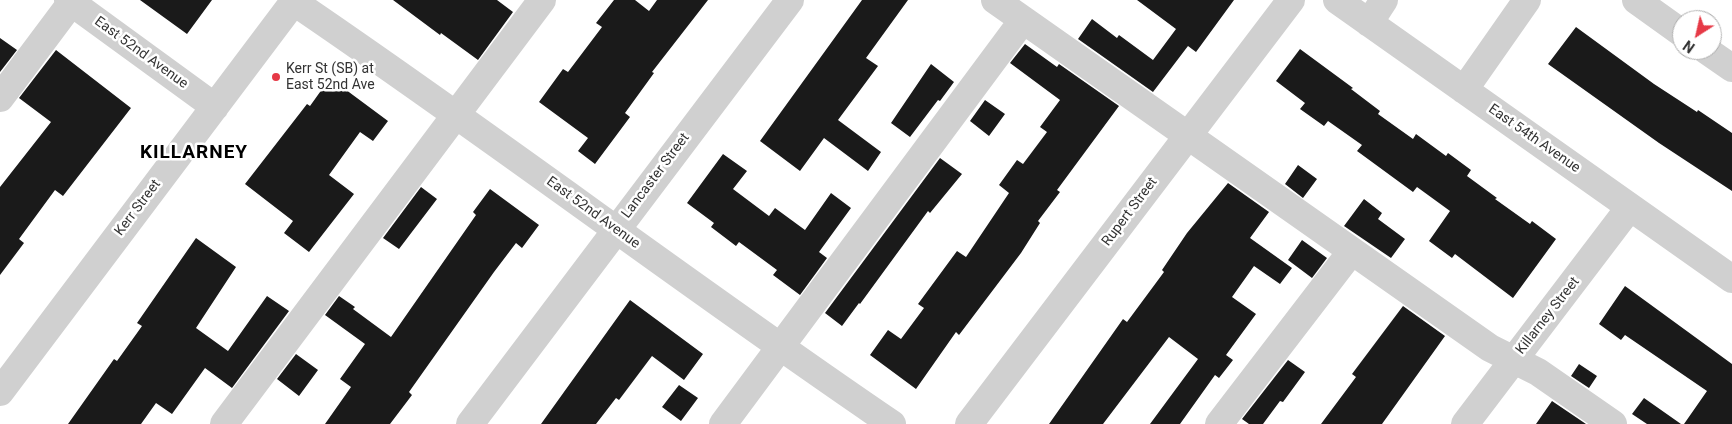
<!DOCTYPE html>
<html>
<head>
<meta charset="utf-8">
<style>
  body { margin:0 }
  #map { position:relative; width:1732px; height:424px; overflow:hidden; background:#fff; font-family:Roboto,sans-serif }
  canvas { display:block }
  .north { position:absolute; left:1672px; top:10px; width:50px; height:50px; box-sizing:border-box; background:#fff; border:1px solid #adadad; border-radius:50%; rotate:215deg; font-size:14px; font-weight:700; line-height:20px; text-align:center; color:#333 }
  .north::after { content:''; display:block; margin:auto; width:18px; height:22px; background:#e63946; clip-path:polygon(50% 0,100% 100%,50% 72%,0 100%) }
</style>
</head>
<body>
<div id="map">
<canvas width="1732" height="424"></canvas>
<div class="north">N</div>
</div>
<script>
const ctx = document.querySelector('canvas').getContext('2d');
ctx.lineJoin = 'round';
function fill(path, color) { ctx.fillStyle = color; ctx.fill(path, 'evenodd'); }
function strokePath(path, color, width, dash) { ctx.strokeStyle = color; ctx.lineWidth = width; ctx.lineCap = dash ? 'butt' : 'round'; ctx.setLineDash(dash || []); ctx.stroke(path); }
function drawText(font, color, halo, rows, align = 'center') {
  ctx.font = font + ' Roboto,sans-serif'; ctx.lineWidth = 5; ctx.setLineDash([]); ctx.textBaseline = 'middle'; ctx.strokeStyle = halo; ctx.fillStyle = color; for (const [text, x, y, turn = 0] of rows) {
    ctx.save(); ctx.translate(x, y); ctx.rotate((+turn || 0) * Math.PI / 180); ctx.textAlign = isNaN(turn) ? turn : align; if (halo) ctx.strokeText(text, 0, 0); ctx.fillText(text, 0, 0); ctx.restore();
  }
}
const building = new Path2D(`
  M140,0H212L187,34Z
  M393,0H497L513,12L478,60L441,33L440,35Z
  M614,0H635L649,11L657,0H708L652,72L654,73L625,113L630,117L595,164L578,151L588,138L539,102L563,69L568,72L602,27L596,23Z
  M862,0H908L866,58L878,66L838,120L881,152L868,171L824,138L800,171L760,141Z
  M1137,0H1234L1196,52L1188,46L1153,92L1078,39L1092,19L1117,38L1119,35L1153,60L1176,29Z
  M1576,27L1654,84L1697,112L1698,110L1732,133V191L1659,143L1548,64Z
  M0,38L17,50L0,72Z
  M1025,44L1057,67L1059,64L1119,106L1057,190L1060,192L1038,221L1040,223L1021,253L959,335L956,332L916,389L870,355L888,330L901,339L924,308L918,304L957,251L966,257L1009,193L999,185L1017,160L1023,164L1047,132L1040,127L1060,100L1010,63Z
  M1300,49L1353,88L1351,89L1380,111L1378,114L1413,139L1416,134L1446,156L1448,153L1471,170L1467,176L1497,198L1495,199L1530,224L1532,221L1556,239L1513,298L1455,254L1452,258L1429,241L1450,211L1417,187L1413,192L1357,151L1362,145L1328,121L1324,126L1300,109L1305,103L1276,81Z
  M56,50L131,108L63,196L55,190L19,239L24,243L0,275V187L51,122L19,98Z
  M931,64L954,82L940,101L938,100L910,137L891,123Z
  M330,78L388,121L373,141L360,132L329,175L354,194L309,252L284,233L293,221L245,184L307,104L310,106Z
  M985,100L1005,114L989,136L970,121Z
  M723,154L747,171L733,189L769,216L775,208L805,230L831,193L851,208L819,252L827,258L800,295L773,275L777,270L739,242L736,246L711,227L714,223L687,203Z
  M940,158L962,174L930,213L928,211L860,304L859,303L842,326L825,313Z
  M1298,165L1317,179L1303,198L1285,184Z
  M1228,183L1269,212L1250,238L1292,268L1280,284L1254,266L1232,297L1256,314L1226,355L1233,360L1219,378L1215,375L1180,424H1150L1198,359L1169,337L1103,424H1049L1123,319L1127,322L1164,272L1162,270L1187,233Z
  M421,187L437,199L399,249L383,238Z
  M490,189L539,225L522,248L516,243L494,272L409,392L412,395L390,424H325L351,387L340,379L365,344L325,315L339,296L355,307L353,309L391,337L476,215L473,212Z
  M1364,199L1382,213L1378,219L1405,239L1391,258L1344,226Z
  M196,238L236,267L196,328L228,351L267,296L289,311L232,388L205,368L172,414L156,403L141,424H68L114,359L117,361L142,326L137,323Z
  M1302,240L1327,258L1312,278L1288,260Z
  M1625,286L1732,364V424H1684L1707,391L1625,335L1621,340L1599,324Z
  M630,300L703,354L684,380L652,356L619,400L616,398L596,424H541Z
  M1403,306L1445,336L1382,424H1321L1356,377L1352,374Z
  M296,354L318,370L299,396L277,379Z
  M1288,360L1305,372L1283,402L1280,401L1263,424H1249L1242,419Z
  M1579,364L1597,376L1589,388L1571,376Z
  M679,385L698,398L681,421L662,407Z
  M1644,398L1681,424H1647L1632,414Z
  M1552,401L1586,424H1536Z`);
const minor = new Path2D(`
  M68,0L215,107
  M995,0L1490,348L1538,372L1613,424
  M1337,0L1732,279
  M1636,0L1682,33
  M294,2C496,139 690,287 892,424
  M1369,23L1384,0
  M1706,50L1732,68
  M1464,90L1527,0
  M0,98L71,3
  M0,392L295,0
  M224,424L542,0
  M470,424L790,0
  M723,424L1023,20
  M969,424L1291,0
  M1219,424L1351,252
  M1465,424L1630,207`);
const markers = [
  [276,77,5,"#e63946"]
];
const streetNames = [
  ["East 52nd Avenue",141,53,36],
  ["East 54th Avenue",1534,139,35],
  ["Lancaster Street",656,176,-53],
  ["Kerr Street",138,208,-53],
  ["Rupert Street",1130,212,-53],
  ["East 52nd Avenue",593,213,36],
  ["Killarney Street",1548,316,-52]
];
const poiNames = [
  ["Kerr St (SB) at",286,69],
  ["East 52nd Ave",286,85]
];
const districtNames = [
  ["KILLARNEY",194,153]
];
fill(building, '#1a1a1a');
strokePath(minor, '#d0d0d0', 28);
for (const [x, y, r, color] of markers) { const dot = new Path2D(); dot.arc(x, y, r, 0, 2 * Math.PI); ctx.fillStyle = color; ctx.fill(dot); strokePath(dot, '#fff', 2); }
drawText('14px', '#333', '#fff', streetNames);
drawText('14px', '#333', '#fff', poiNames, 'left');
ctx.letterSpacing = '1px';
drawText('bold 19px', '#000', '#fff', districtNames);
ctx.letterSpacing = '0px';
</script>
</body>
</html>
